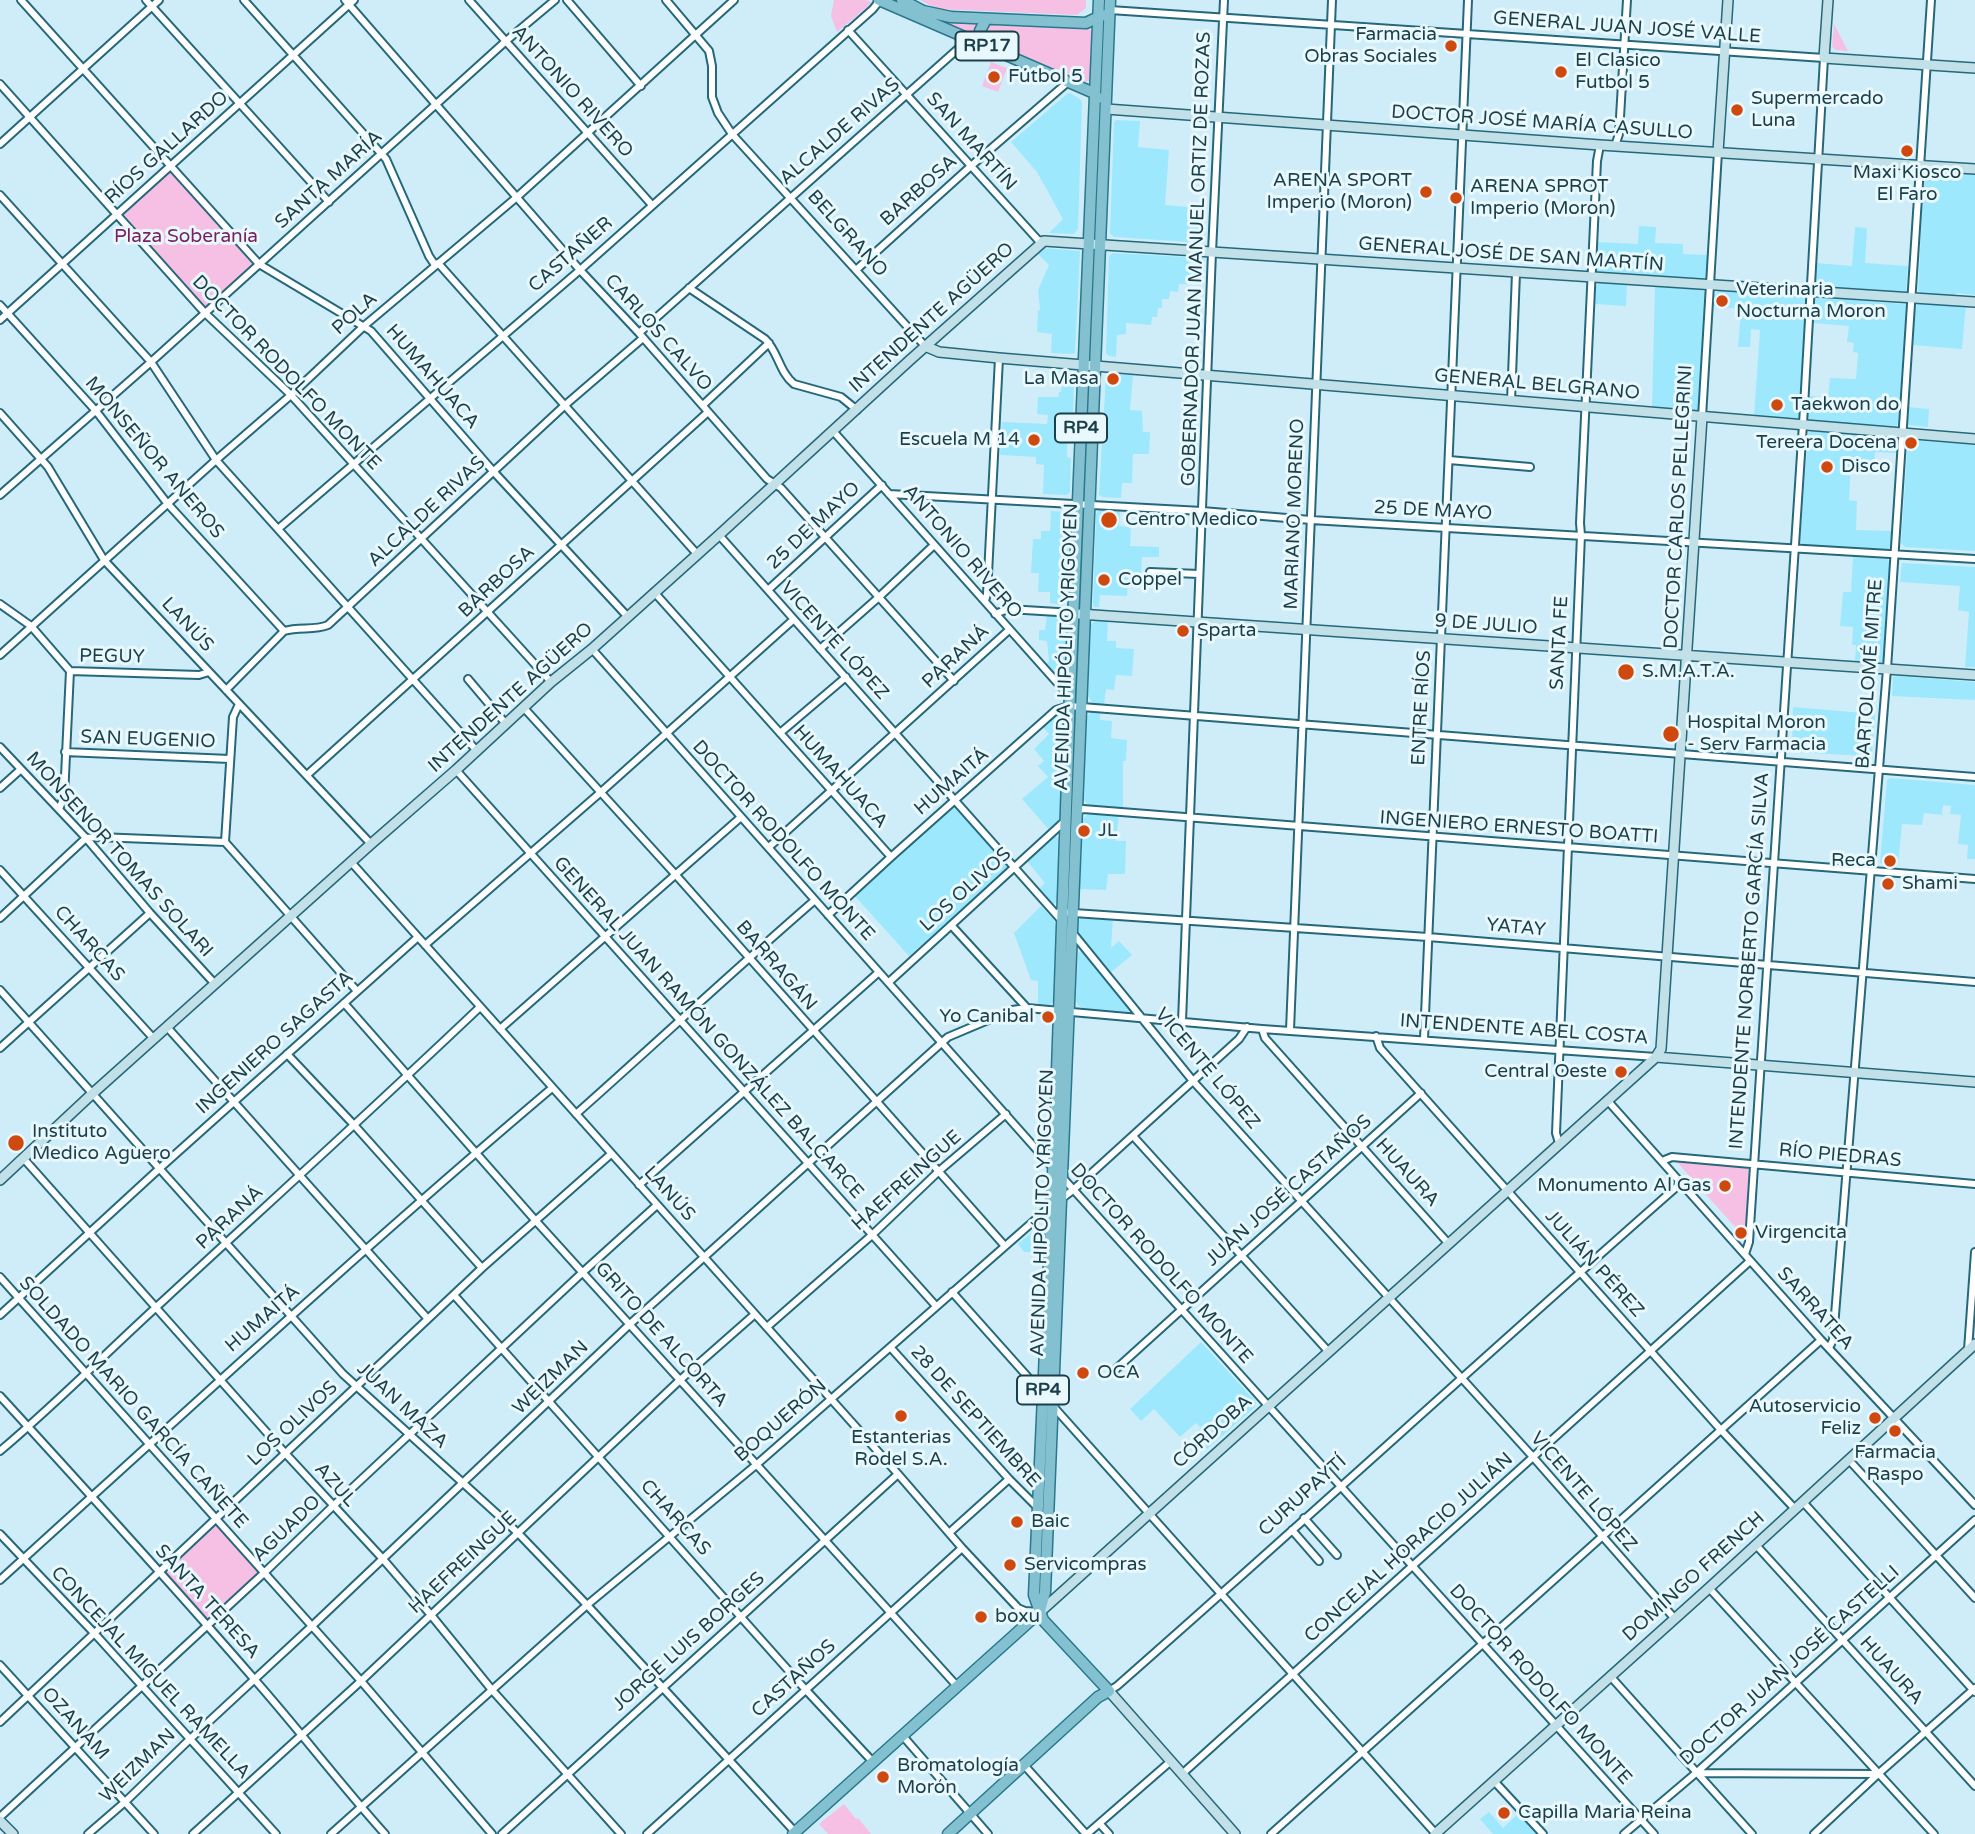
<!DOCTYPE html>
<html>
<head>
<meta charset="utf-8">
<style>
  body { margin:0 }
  canvas { display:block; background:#ceedf8 }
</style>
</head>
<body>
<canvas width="1975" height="1834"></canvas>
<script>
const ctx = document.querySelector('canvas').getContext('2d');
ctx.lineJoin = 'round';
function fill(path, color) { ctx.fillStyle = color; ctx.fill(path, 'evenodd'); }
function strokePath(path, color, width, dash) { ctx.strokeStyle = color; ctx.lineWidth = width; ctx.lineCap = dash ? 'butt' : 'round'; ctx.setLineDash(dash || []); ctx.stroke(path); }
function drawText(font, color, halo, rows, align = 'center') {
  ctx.font = font + ' "Varela Round",sans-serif'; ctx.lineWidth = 6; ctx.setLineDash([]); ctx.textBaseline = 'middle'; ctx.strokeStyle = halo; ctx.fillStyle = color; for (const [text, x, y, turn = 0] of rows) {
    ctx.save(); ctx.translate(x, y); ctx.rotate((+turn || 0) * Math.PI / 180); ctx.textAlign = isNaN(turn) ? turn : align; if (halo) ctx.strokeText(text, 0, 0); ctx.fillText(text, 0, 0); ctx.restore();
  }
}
const built = new Path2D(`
  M1070,93L1080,99L1082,102L1078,229L1074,234L1049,233L1063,219L1037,172L1011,142L1067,94Z
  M1116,120L1140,121L1138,147L1169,150L1165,205L1199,208L1198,227L1206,228L1204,243L1114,237L1110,233L1114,122Z
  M1926,170L1975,172V295L1956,293L1955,295L1922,293L1918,291L1924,174Z
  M1639,226L1656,227L1655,243L1683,244V254L1709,255L1708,276L1704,280L1601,275L1597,273L1595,270L1597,242L1638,244Z
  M1855,227L1867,228L1865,263L1908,266L1906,291L1904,294L1820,289L1815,286L1816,263L1852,266Z
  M1043,248L1080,251L1075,353L1072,354L1051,353L1052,334L1037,332L1038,310H1040L1038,290L1049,265L1038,254Z
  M1113,253L1203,258L1205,260L1204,276L1188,275L1187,284H1179L1178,292L1170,291L1169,299H1162V308H1158L1157,317H1152L1151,325L1126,323V334L1117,335L1116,357L1109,356L1106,353L1109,256Z
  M1599,282L1627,283L1626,306L1595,304L1596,287Z
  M1655,285L1702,289L1706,294L1700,403L1698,410L1695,412L1652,408Z
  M1719,290L1800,294L1805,298L1806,302L1800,416L1798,418L1793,420L1754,417L1760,330L1751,329L1750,347H1738L1741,309L1713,306L1714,296Z
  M1818,297L1904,304L1906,305L1898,424L1896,427L1810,420L1808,417V396L1828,397L1830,378L1856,379L1858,353L1853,352L1854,343L1847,342L1849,326L1813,323L1814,300Z
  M1919,301L1966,303L1962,349L1913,345L1915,308Z
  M1063,369L1071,370L1074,374L1073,425H1068L1067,457L1071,458L1070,493L1066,495L1043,494L1044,465L1036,464V457L1000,455L1002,422L1047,424L1048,415L1037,414L1038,397H1058L1059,392H1061Z
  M1109,374L1133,375L1130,410L1142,411L1143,432H1150L1149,454H1133L1132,483H1122L1121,498L1102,497L1099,495L1106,375Z
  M1908,407L1929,409L1928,427L1908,425L1907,421Z
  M1811,431L1891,438L1896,442L1897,453L1875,452L1874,465L1851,464L1849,500L1857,501L1856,530L1893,531L1890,548L1885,550L1804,545L1800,541L1808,433Z
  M1908,440L1975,445V551L1905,547L1901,543Z
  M1101,510L1120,512L1119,526L1131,527L1130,546L1159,547V557H1142L1141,577L1128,576L1127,596L1100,595L1099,607H1094L1093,604L1096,515L1098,511Z
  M1051,511L1066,512L1070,515L1065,604L1063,605L1050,603V592H1038L1039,573H1031L1033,539H1041V531H1050Z
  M1853,557L1887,559L1891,564L1885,660L1880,665L1855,663L1856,645H1852L1853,627L1840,626L1843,592H1851Z
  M1902,563L1975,567V667H1965L1969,612L1958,610L1960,586L1900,582Z
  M1047,615L1061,616L1068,622L1066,676L1062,680L1057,679L1045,665L1049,661L1047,641L1039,640V630H1045Z
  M1098,619L1108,620L1107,641H1116V648L1134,649L1132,676L1116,675L1114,690L1106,689L1104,705L1093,704L1088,696L1091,624Z
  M1898,676L1975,682V700L1892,696L1893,677Z
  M1793,707L1875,714L1872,752L1864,756L1795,752L1792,749Z
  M1100,710V720L1112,721L1111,738L1127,740L1126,761H1123V809L1091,806L1088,805L1084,800L1087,717L1092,711Z
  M1061,712L1065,715L1061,819L1051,832L1022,799L1048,777L1038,766L1044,761L1034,749L1049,734L1043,727L1057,713Z
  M1890,778L1975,785V859H1967L1968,845L1958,844L1961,815L1950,814L1951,806L1943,805L1942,815L1924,813L1922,825L1902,824L1898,865L1880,863L1887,780Z
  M955,805L1009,867L909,956L854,895Z
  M1089,813L1119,815L1116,841H1126L1125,874H1108L1106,890L1080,889L1083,820L1084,818Z
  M1055,836L1060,838L1057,900L1055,904L1051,905L1037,891L1045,883L1027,861Z
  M1041,906L1054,920L1056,926L1053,1001L1049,1007H1038V981L1031,980L1014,933Z
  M1081,917H1113L1111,948L1119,941L1132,955L1110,973L1080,939L1078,935L1079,921Z
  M1081,951L1125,999L1131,1008L1129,1012L1084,1009L1078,1005L1076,1001L1078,953Z
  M1036,1229L1040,1231V1252H1024L1018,1244Z
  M1201,1342L1256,1402L1255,1407L1207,1449L1203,1446L1206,1443L1196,1432L1201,1428L1196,1423L1180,1437L1154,1409L1141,1421L1130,1409Z
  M1489,1812L1503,1828L1519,1813L1538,1834H1493L1480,1819Z`);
const green = new Path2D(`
  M834,0H866L872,3L837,32L831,16Z
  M889,0H893L945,21L978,23L974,30L975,36Z
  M920,0H1086V8L1077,15L937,9Z
  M989,23L1088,28L1092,32L1090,80L1084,82L985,40L984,33Z
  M1834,24L1848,51L1836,50L1832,47Z
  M991,62L1007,68L998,92L982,86Z
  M171,165L259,264L205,313L117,215Z
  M1088,370L1090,371L1086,495H1083Z
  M1676,1161L1749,1167L1746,1239Z
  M215,1518L264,1573L207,1625L160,1573Z
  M844,1804L856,1819L858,1818L871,1834H828L819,1824Z`);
const street = new Path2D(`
  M21,0L259,264L371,331L493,471L627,616
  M146,0L329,202
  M244,0L386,159L429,256L435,265
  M345,0L580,270L639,333L767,479L781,488L954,681
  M469,0L652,205
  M567,0L641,86
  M666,0L709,51L712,66V97L718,113L732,134L925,346
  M1110,10L1824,58L1803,424L1749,1242L1745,1254
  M848,30L1038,240L1044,241
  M0,84L205,313L291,395L551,682
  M0,144L159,0
  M1615,146L1619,134L1627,0
  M0,195L151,362L216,460L477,751
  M438,263L697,554
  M856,270L971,166L1068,82
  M689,288L765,339C778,351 779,372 794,384L841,397L857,410
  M0,305L96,411L167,503L284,631
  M0,320L354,0
  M639,333L969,39
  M1511,401L1516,273
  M703,405L769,343
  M0,413L48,467L104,560L371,844
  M1702,417L1718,152
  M833,431L1061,687L1070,692
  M1449,460L1530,467
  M889,494L1202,511L1311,520L1975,559
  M0,495L151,362L506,41L555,0
  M278,529L580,270L873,9L880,0
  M719,535L1062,921
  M1150,572L1199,574
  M768,590L882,485
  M654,592L891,857
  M985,601L987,594L999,358
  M0,604L31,626L70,671
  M995,614L1008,609L1074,613
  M592,649L1053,1168
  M820,649L879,597L934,545
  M0,655L216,460L291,395L364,326L517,197L734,0
  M70,671L199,675L209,672
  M468,679L506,724
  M226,690L284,631C299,626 314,631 328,625L564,406L643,338
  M524,708L675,874L1004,1245
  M780,733L846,677
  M0,747L86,838L150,913L215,984
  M65,752L230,759
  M456,770L936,1306
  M307,775L708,412
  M0,788L20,770
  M59,809L64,797L70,671
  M1077,811L1083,809L1975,879
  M225,842L357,991
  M225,842L233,717L239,704
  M769,847L1009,630
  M351,862L898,1474L962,1548L1018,1608L1025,1611L1040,1612
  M0,870L154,1039
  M1059,912L1428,937L1975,982
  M828,915L891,857L1056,710L1069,706L1975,777
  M0,918L86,838L98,837L225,842
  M951,925L1027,1008
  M1071,931L1193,1081L1533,1457L1675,1619
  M425,945L601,792L793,620
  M889,982L1066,820
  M0,990L343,1374L518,1533L587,1605L795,1832
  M344,1003L535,1220L957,1686
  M1182,1022L1212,252L1224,0
  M167,1027L428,1319
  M500,1029L741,817
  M1262,1029L1265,1038L1448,1243
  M1290,1030L1332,0
  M1376,1036L1380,1048L1721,1430L1795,1509
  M1424,1039L1468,0
  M0,1048L150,913
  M287,1054L355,1126L482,1268
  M1607,1100L1821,1340L1975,1505
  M576,1114C656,1043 734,970 815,900
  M1133,1136L1328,1351
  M1559,1143L1556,1133L1581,535L1580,523L1597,161L1600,145
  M24,1159L285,1453L382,1558L431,1615L492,1690L621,1834
  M1662,1161L1672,1157L1975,1184
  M1063,1178L1654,1834
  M639,1185L879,972
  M1061,1199L1073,1190L1239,1039L1247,1027
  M0,1277L361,1681L492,1834
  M952,1292L1043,1394
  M454,1295L805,1689L873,1762
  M0,1315L160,1168L418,937
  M767,1327L872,1235L939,1171L1006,1114
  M891,1348L1009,1479L1037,1507
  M1829,1348L1833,1340L1887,669L1931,0
  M1968,1350L1975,1252
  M1116,1369L1421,1093
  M0,1396C86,1490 172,1584 255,1680C300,1731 340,1784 385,1834
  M1052,1405L1436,1834
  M0,1451C57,1403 109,1350 164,1300C270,1202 376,1106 480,1007
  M1849,1460L1975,1598
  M1803,1502L1975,1692
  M1304,1518L1337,1555
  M1292,1530L1319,1561
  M949,1533L1009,1479
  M0,1534L95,1634L276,1834
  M1756,1545L1975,1786
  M0,1580C183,1414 364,1247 552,1088
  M1709,1588L1934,1834
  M0,1665L154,1834
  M1611,1677L1752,1834
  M1109,1691L1117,1686C1306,1520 1492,1349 1681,1183
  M0,1722L482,1268L611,1154
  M902,1735L988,1834
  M1024,1765L1086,1834
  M1696,1773L1877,1774
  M1182,1774L1750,1261
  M1494,1781L1543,1834
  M0,1817L264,1573L333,1506L583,1272L657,1205
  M1100,1824L1109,1834
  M88,1834L125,1802L189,1740L312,1626L630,1324L948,1037L1012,1010L1027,1008L1262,1029L1656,1057
  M193,1834L361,1681L680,1380L755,1314
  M331,1834L587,1605L756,1465L1052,1205
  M502,1834L898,1474
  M647,1834L962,1548
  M1087,1834L1171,1761
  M1271,1834L1821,1340
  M1624,1834L1696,1773L1975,1520
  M1814,1834L1878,1774L1975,1688`);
const secondary = new Path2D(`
  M1828,0L1824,58L1975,68
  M1106,109L1600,145L1975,169
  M1718,152L1728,0
  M925,346L939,352L999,358L1975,439
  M1079,614L1975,675
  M1656,1057L1975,1082
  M0,1180L92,1094L371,844L456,770L551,682L592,649L719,535L910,360L1044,241L1975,302
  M1040,1612L1656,1057L1661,1049L1702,417
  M1109,1691L1235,1834
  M0,1821L13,1834
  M1435,1834L1709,1588L1975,1344`);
const primary = new Path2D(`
  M879,0L1094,93L1098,98
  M902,0L923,11L951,17L1086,23L1103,15
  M981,44L980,31L986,19
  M1040,1611L1045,1592L1110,0
  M793,1834L1040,1612
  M948,1834L1098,1697L1109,1691L1043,1620L1034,1595L1055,1129L1070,692L1099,0`);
const markers = [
  [1451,46,7,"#cf490e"],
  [1561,72,7,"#cf490e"],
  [994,77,7,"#cf490e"],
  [1737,110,7,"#cf490e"],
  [1907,151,7,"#cf490e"],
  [1426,192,7,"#cf490e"],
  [1456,198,7,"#cf490e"],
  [1722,301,7,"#cf490e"],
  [1113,379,7,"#cf490e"],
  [1777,405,7,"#cf490e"],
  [1034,440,7,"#cf490e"],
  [1911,443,7,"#cf490e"],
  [1827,467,7,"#cf490e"],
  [1109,520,9,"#cf490e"],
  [1104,580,7,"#cf490e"],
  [1183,631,7,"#cf490e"],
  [1626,672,9,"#cf490e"],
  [1671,734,9,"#cf490e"],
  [1084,831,7,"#cf490e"],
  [1890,861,7,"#cf490e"],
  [1888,884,7,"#cf490e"],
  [1048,1017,7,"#cf490e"],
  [1621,1072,7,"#cf490e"],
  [16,1143,9,"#cf490e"],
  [1725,1186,7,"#cf490e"],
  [1741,1233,7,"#cf490e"],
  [1083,1373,7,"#cf490e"],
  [901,1416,7,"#cf490e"],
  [1875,1418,7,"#cf490e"],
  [1895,1431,7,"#cf490e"],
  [1017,1522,7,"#cf490e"],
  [1010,1565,7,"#cf490e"],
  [981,1617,7,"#cf490e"],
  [883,1777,7,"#cf490e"],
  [1504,1813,7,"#cf490e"]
];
const shields = [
  [987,46,63],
  [1081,428,52],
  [1043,1390,52]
];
const shieldNames = [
  ["RP17",987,46],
  ["RP4",1081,428],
  ["RP4",1043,1390]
];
const streetNames = [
  ["GENERAL JUAN JOSÉ VALLE",1627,28,4],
  ["ANTONIO RIVERO",572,92,48],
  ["DOCTOR JOSÉ MARÍA CASULLO",1542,123,4],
  ["ALCALDE RIVAS",840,132,-41],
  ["SAN MARTÍN",971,142,48],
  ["RÍOS GALLARDO",167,148,-42],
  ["SANTA MARÍA",329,180,-42],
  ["BARBOSA",919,191,-42],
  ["BELGRANO",847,234,48],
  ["CASTAÑER",571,255,-41],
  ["GENERAL JOSÉ DE SAN MARTÍN",1511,255,4],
  ["GOBERNADOR JUAN MANUEL ORTIZ DE ROZAS",1197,259,-88],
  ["POLA",355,314,-42],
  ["INTENDENTE AGÜERO",932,318,-42],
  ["CARLOS CALVO",658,333,48],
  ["DOCTOR RODOLFO MONTE",286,373,46],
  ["HUMAHUACA",432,377,49],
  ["GENERAL BELGRANO",1537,385,5],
  ["MONSEÑOR ANEROS",154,458,50],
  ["DOCTOR CARLOS PELLEGRINI",1679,507,-87],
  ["25 DE MAYO",1433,511,3],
  ["ALCALDE RIVAS",427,512,-43],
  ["MARIANO MORENO",1295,514,-88],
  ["25 DE MAYO",814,526,-43],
  ["ANTONIO RIVERO",962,552,49],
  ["BARBOSA",497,582,-43],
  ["LANÚS",187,625,47],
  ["9 DE JULIO",1486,625,4],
  ["VICENTE LÓPEZ",834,641,48],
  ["SANTA FE",1560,643,-87],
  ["AVENIDA HIPÓLITO YRIGOYEN",1067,647,-88],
  ["PEGUY",112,657,1],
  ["PARANÁ",956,657,-43],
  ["BARTOLOMÉ MITRE",1870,674,-86],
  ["INTENDENTE AGÜERO",511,698,-42],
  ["ENTRE RÍOS",1422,708,-87],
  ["SAN EUGENIO",148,740,2],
  ["HUMAHUACA",840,777,48],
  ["HUMAITÁ",952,782,-41],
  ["INGENIERO ERNESTO BOATTI",1519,828,4],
  ["DOCTOR RODOLFO MONTE",783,841,48],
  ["MONSENOR TOMAS SOLARI",119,855,48],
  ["LOS OLIVOS",966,890,-42],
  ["YATAY",1516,928,5],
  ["CHARCAS",89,944,48],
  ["INTENDENTE NORBERTO GARCÍA SILVA",1750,961,-86],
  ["BARRAGÁN",776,966,49],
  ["GENERAL JUAN RAMÓN GONZÁLEZ BALCARCE",708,1028,48],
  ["INTENDENTE ABEL COSTA",1524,1030,4],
  ["INGENIERO SAGASTA",275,1043,-42],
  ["VICENTE LÓPEZ",1207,1069,50],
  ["RÍO PIEDRAS",1840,1156,5],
  ["HUAURA",1407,1173,48],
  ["HAEFREINGUE",907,1181,-42],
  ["JUAN JOSÉ CASTAÑOS",1289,1191,-42],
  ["LANÚS",669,1194,48],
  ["AVENIDA HIPÓLITO YRIGOYEN",1043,1213,-88],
  ["PARANÁ",230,1218,-43],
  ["DOCTOR RODOLFO MONTE",1161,1264,48],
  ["JULIÁN PÉREZ",1594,1264,48],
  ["SARRATEA",1815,1309,48],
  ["HUMAITÁ",263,1319,-41],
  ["GRITO DE ALCORTA",661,1335,48],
  ["WEIZMAN",551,1378,-44],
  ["SOLDADO MARIO GARCÍA CAÑETE",133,1403,48],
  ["JUAN MAZA",402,1406,43],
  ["28 DE SEPTIEMBRE",975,1417,48],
  ["BOQUERÓN",781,1421,-41],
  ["LOS OLIVOS",293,1424,-43],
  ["CÓRDOBA",1213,1432,-42],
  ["AZUL",335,1485,48],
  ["VICENTE LÓPEZ",1583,1492,49],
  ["CURUPAYTÍ",1303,1496,-42],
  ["CHARCAS",675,1518,48],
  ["AGUADO",287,1529,-44],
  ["CONCEJAL HORACIO JULIÁN",1409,1548,-42],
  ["HAEFREINGUE",463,1563,-43],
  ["DOMINGO FRENCH",1694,1577,-42],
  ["SANTA TERESA",207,1602,48],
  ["JORGE LUIS BORGES",689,1642,-42],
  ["DOCTOR JUAN JOSÉ CASTELLI",1790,1666,-42],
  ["HUAURA",1891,1671,48],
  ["CONCEJAL MIGUEL RAMELLA",150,1673,47],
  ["CASTAÑOS",794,1679,-42],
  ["DOCTOR RODOLFO MONTE",1540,1685,48],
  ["OZANAM",75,1724,48],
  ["WEIZMAN",138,1766,-44]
];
const poiNames = [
  ["Farmacia",1437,35,"right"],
  ["Obras Sociales",1437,57,"right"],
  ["El Clasico",1575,61],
  ["Futbol 5",1575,83],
  ["Fútbol 5",1008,77],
  ["Supermercado",1751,99],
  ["Luna",1751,121],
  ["Maxi Kiosco",1907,173,"center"],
  ["El Faro",1907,195,"center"],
  ["ARENA SPORT",1412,181,"right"],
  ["Imperio (Moron)",1412,203,"right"],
  ["ARENA SPROT",1470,187],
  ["Imperio (Moron)",1470,209],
  ["Veterinaria",1736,290],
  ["Nocturna Moron",1736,312],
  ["La Masa",1099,379,"right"],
  ["Taekwon do",1791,405],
  ["Escuela M 14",1020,440,"right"],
  ["Tereera Docena",1897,443,"right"],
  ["Disco",1841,467],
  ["Centro Medico",1125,520],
  ["Coppel",1118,580],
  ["Sparta",1197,631],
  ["S.M.A.T.A.",1642,672],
  ["Hospital Moron",1687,723],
  ["- Serv Farmacia",1687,745],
  ["JL",1098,831],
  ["Reca",1876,861,"right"],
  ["Shami",1902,884],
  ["Yo Canibal",1034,1017,"right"],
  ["Central Oeste",1607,1072,"right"],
  ["Instituto",32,1132],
  ["Medico Aguero",32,1154],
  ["Monumento Al Gas",1711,1186,"right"],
  ["Virgencita",1755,1233],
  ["OCA",1097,1373],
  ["Autoservicio",1861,1407,"right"],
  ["Feliz",1861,1429,"right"],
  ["Estanterias",901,1438,"center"],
  ["Rodel S.A.",901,1460,"center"],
  ["Farmacia",1895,1453,"center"],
  ["Raspo",1895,1475,"center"],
  ["Baic",1031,1522],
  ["Servicompras",1024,1565],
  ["boxu",995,1617],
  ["Bromatología",897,1766],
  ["Morón",897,1788],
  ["Capilla Maria Reina",1518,1813]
];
const parkNames = [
  ["Plaza Soberanía",186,237]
];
fill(built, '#9ee8fe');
fill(green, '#f5c0e3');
strokePath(street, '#26687a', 10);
strokePath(secondary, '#26687a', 12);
strokePath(primary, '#29788d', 13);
strokePath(street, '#fff', 6);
strokePath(secondary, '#c1e0e8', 9);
strokePath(primary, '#83c1d1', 10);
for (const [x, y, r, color] of markers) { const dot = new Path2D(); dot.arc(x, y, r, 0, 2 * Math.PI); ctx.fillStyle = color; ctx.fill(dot); strokePath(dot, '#e8f8fd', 2.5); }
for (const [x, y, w] of shields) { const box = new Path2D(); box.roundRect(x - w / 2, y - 14.5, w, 29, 5); ctx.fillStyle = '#e8f8fd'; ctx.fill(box); strokePath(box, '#1b3f49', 2); }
drawText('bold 18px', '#1b3f49', null, shieldNames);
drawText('19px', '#1b3f49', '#e8f8fd', streetNames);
drawText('19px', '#1b3f49', '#e8f8fd', poiNames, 'left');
drawText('19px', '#791f63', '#e8f8fd', parkNames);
</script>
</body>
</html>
